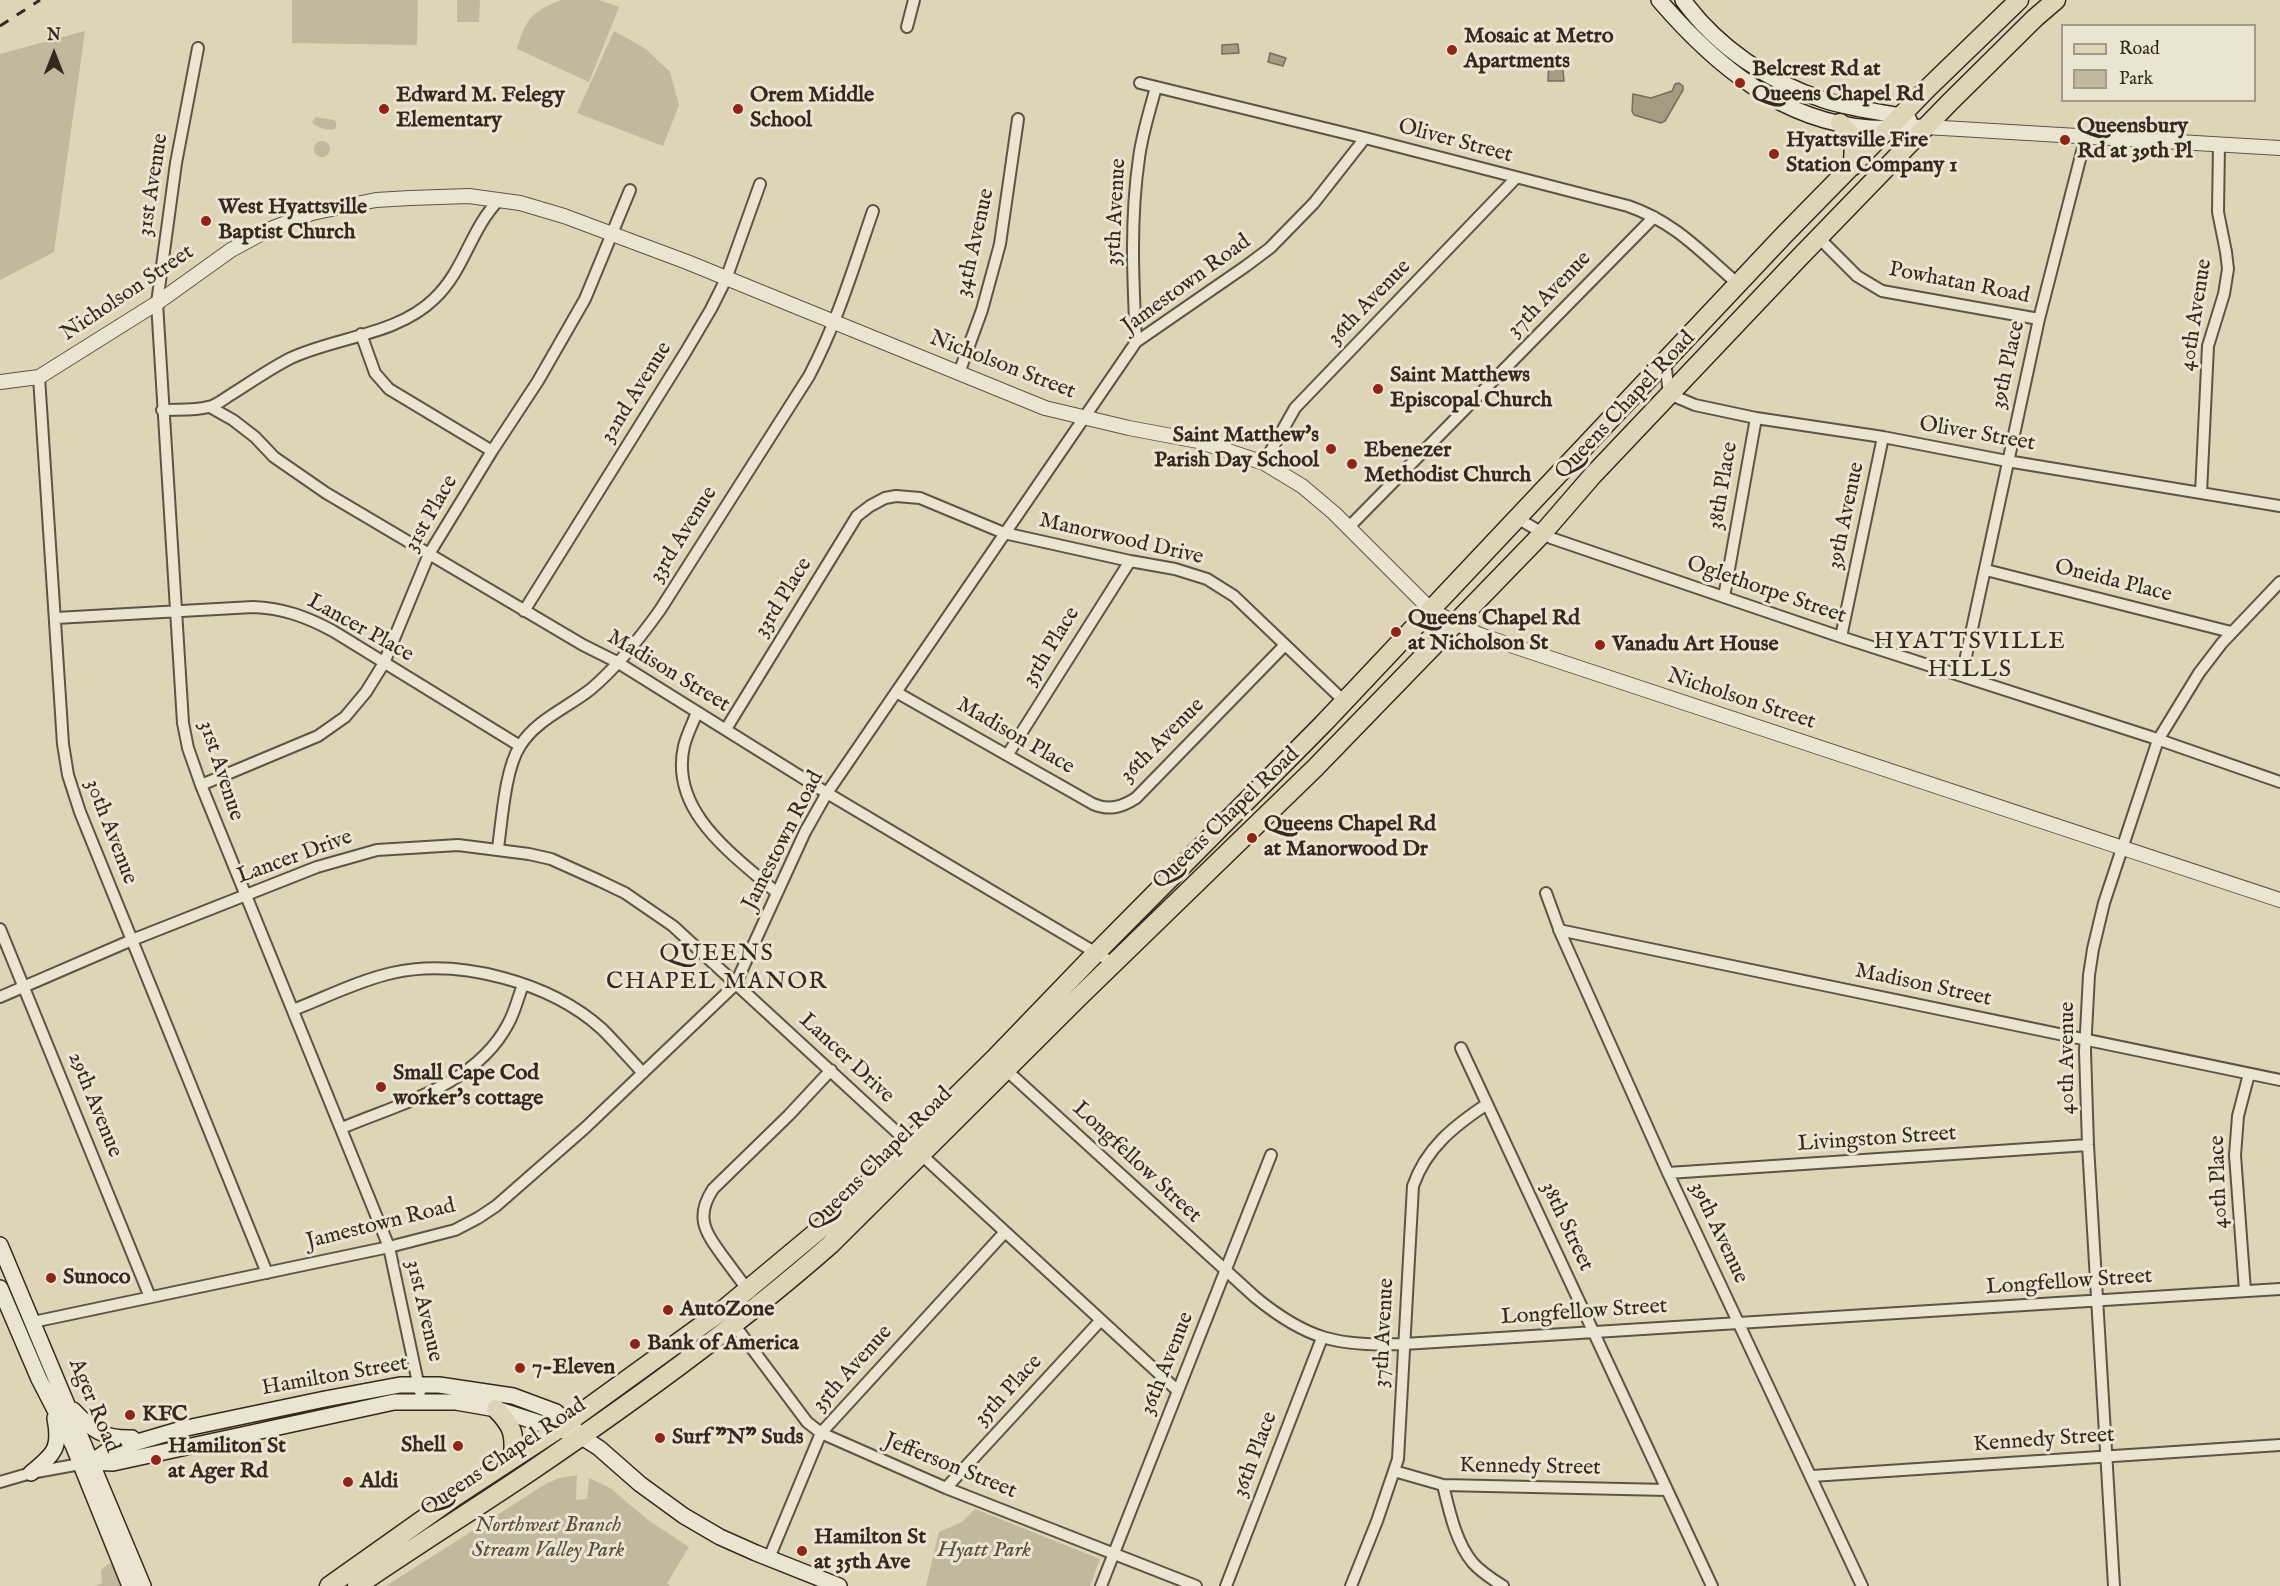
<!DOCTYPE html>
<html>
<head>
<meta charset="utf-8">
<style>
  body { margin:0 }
  #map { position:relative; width:2280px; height:1586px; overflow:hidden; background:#ded5b7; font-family:"IM FELL English",serif }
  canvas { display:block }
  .legend { position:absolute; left:2061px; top:24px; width:195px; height:78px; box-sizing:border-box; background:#eae4d0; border:2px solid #a19989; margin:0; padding:8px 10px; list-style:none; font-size:18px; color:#34291e }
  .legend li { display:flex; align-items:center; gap:12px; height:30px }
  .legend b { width:30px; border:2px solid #a19989 }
  .north { position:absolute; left:24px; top:24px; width:60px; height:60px; -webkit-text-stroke:4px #eae4d0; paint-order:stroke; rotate:0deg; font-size:16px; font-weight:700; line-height:24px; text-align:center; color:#34291e }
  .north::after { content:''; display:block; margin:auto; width:21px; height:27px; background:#34291e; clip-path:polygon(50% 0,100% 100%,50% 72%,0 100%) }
</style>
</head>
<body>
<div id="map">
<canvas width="2280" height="1586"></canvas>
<ul class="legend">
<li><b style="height:8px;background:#ded5b7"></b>Road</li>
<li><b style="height:16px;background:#c1b89d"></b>Park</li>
</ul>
<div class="north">N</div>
</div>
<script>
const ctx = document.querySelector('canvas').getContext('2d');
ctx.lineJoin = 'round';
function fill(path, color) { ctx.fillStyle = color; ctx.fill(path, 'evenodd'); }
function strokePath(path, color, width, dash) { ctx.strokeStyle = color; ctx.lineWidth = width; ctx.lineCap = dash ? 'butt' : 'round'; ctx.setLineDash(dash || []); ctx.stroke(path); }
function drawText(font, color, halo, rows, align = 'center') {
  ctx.font = font + ' "IM FELL English",serif'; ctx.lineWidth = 6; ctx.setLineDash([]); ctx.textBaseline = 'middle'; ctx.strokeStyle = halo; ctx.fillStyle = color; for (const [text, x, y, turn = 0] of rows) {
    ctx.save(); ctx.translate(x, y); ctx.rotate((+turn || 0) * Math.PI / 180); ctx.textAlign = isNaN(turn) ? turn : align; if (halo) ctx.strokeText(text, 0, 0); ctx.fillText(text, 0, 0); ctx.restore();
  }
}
const green = new Path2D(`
  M292,0H418L417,45L292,43Z
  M457,0H480L479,22H457Z
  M561,0H599L619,7L589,82L517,49C525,19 533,11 561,0Z
  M85,31L54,252L0,280V54Z
  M614,31L646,49L670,72L679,105L663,146L577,113Z
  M316,117L334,120L336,122V128C330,132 316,128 312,122Z
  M314 149a8 8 0 1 1 16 0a8 8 0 1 1-16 0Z
  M577,1475L576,1500L587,1499L589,1478L610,1488L648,1520L689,1547L667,1583L670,1586H386L544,1485L559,1478Z
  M975,1509L1100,1559L1090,1586H926L939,1532L962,1522Z
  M109,1563L114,1565L122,1586H95L102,1583L101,1570Z`);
const water = new Path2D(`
  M1238,44L1239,53L1222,54V45Z
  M1270,53L1286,58L1283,66L1268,62Z
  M1549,56H1565V60H1562L1564,81H1548Z
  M1679,83L1683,86V90L1665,121L1661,123L1634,115L1632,111L1633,94L1651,98L1672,91L1675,84Z`);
const minor = new Path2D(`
  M907,27L914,0
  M198,48L176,163L157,303L183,723L188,748L201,785L389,1247L420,1392
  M1140,83L1365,138L1628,206C1675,222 1702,253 1738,284
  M1818,237L1857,276L1882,291L2039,319
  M361,334L375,373L389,389L492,451
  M1136,342C1133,280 1130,219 1139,158C1142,134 1150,110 1156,87
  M1665,361L1669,394L1695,405L1756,418L1883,437L2007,461L2280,506
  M959,373L982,310L1000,244L1018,119
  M39,377L63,744L68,775L80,812L267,1273
  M210,407L233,420L255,437L274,457L326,493L583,645L617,662L827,793L1113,963
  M162,410C177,409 194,411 208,407C216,406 225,398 232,394C251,382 271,368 291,358C336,337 397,335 434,299C465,270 470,229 499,200
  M1264,463L1295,408L1516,178
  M2201,493L2208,346L2224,294L2228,269L2226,252L2218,212L2219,145
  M1517,518L1551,538L1841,637L2151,737L2280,782
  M1348,528L1654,217
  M1986,570L2231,632
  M1724,597L1756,418
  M524,611L685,353L711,309L726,279L760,184
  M56,618L253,607C283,608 307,617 333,631L520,746
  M1841,637L1883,437
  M1962,675L2039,319L2086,136
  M896,692L1093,804C1109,811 1122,807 1136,798L1284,646
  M697,712C693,723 687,734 684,746C669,812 734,855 777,893
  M726,729L857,516L870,506L885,498L896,496L920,498L1004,533L1130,561L1175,569L1207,579L1234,596L1345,702
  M1008,754L1130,561
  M201,785L318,736L345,717L366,692L384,663L429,554L492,451L538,381L585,299L630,190
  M498,848C502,820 505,769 520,746C536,720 567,708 591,689C617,667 640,638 660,610L809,376C837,323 854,266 873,211
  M1546,893L1561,934L1668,1173L1862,1586
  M0,929L150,1297
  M1559,930L2280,1080
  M0,997L132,940L317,867L377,850L458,845L529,854L551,859L600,881L625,893L673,926L1178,1391
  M293,1010C324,998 360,980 392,973C459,958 550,982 602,1029C616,1043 629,1058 643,1073
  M1461,1048L1712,1586
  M1004,1068L1255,1297C1306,1339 1338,1347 1404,1344L2280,1289
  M342,1128C401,1103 476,1085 508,1024C515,1012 518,997 523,985
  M1668,1173L2088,1145
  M2245,1291L2235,1155L2238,1116L2249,1074
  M750,1293C741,1281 733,1270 724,1258C706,1233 694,1218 713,1189L789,1115L831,1070
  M33,1322L389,1247L455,1230L478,1218L496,1206L585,1128L735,985L805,832L827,793L1136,342L1246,266L1270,248L1314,203L1365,138
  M733,1323L807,1422L821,1433L946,1488L1196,1586
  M1394,1471L1443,1485L1667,1490
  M1812,1476L2280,1445
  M0,1482L31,1473L80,1464
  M1443,1485C1449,1510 1456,1543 1473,1563C1482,1573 1492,1579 1503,1586
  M946,1488L1100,1321
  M769,1558L821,1433L1005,1232
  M1101,1586L1271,1155
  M1226,1586L1322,1338
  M1351,1586L1377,1521L1398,1459L1413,1186C1426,1148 1454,1126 1487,1104
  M2114,1586L2088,1145L2085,1051L2089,975L2093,949L2104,903L2158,740L2199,673L2222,643L2280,582`);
const tertiary = new Path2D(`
  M1926,127L2280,148
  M0,382L39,377L157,303L231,250L268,230L312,213L376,200L410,198L469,196L520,203L564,216L687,262L1045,408L1129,428L1198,441L1264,463L1302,486L1334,513L1432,611L1480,635L2280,900`);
const secondary = new Path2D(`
  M1659,0C1714,64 1782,122 1870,128C1889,129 1907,128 1926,127
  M1683,0C1717,47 1769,82 1824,100C1848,108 1875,111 1901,116L1909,120
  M0,1245L143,1586
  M0,1288L39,1379L73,1445L130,1586
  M73,1410C92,1430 104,1439 132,1438
  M92,1462L107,1451L182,1429L325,1399L400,1385H439L513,1396L556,1412L574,1428
  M80,1464L92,1462L113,1463L394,1402H456L496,1409L580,1436L599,1448L640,1484L684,1516L720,1537L756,1553L839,1586
  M31,1473C54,1454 61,1449 55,1418`);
const primary = new Path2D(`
  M1840,123L1854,138L1853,166
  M496,1409C513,1426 515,1434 513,1458
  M329,1586L456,1496L560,1428L723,1310L831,1220L994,1059L1096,953L1323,724L1784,235L1930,86L2019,0
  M357,1586C414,1547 473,1510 531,1471C634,1401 738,1326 831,1244L1080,996L1315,768L1542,534L1593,475L1796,261L1949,103L2035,18L2056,0`);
const rail = new Path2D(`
  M0,26L40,0`);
const markers = [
  [1452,50,6,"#8f2418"],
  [1740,83,6,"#8f2418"],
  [384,109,6,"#8f2418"],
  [738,109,6,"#8f2418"],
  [2065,140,6,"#8f2418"],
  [1774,154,6,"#8f2418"],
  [206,221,6,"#8f2418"],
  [1378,389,6,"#8f2418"],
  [1331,449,6,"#8f2418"],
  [1352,464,6,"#8f2418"],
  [1396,632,6,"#8f2418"],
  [1600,645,6,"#8f2418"],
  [1252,838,6,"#8f2418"],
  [381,1087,6,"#8f2418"],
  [51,1278,6,"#8f2418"],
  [668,1310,6,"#8f2418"],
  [635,1344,6,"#8f2418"],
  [520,1368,6,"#8f2418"],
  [130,1415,6,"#8f2418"],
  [660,1438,6,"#8f2418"],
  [458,1446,6,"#8f2418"],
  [156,1460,6,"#8f2418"],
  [348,1482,6,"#8f2418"],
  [802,1551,6,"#8f2418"]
];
const poiNames = [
  ["Mosaic at Metro",1464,37],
  ["Apartments",1464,62],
  ["Belcrest Rd at",1752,70],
  ["Queens Chapel Rd",1752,95],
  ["Edward M. Felegy",396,96],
  ["Elementary",396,121],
  ["Orem Middle",750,96],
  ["School",750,121],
  ["Queensbury",2077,127],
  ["Rd at 39th Pl",2077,152],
  ["Hyattsville Fire",1786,141],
  ["Station Company 1",1786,166],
  ["West Hyattsville",218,208],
  ["Baptist Church",218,233],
  ["Saint Matthews",1390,376],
  ["Episcopal Church",1390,401],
  ["Saint Matthew's",1319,436,"right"],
  ["Parish Day School",1319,461,"right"],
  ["Ebenezer",1364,451],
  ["Methodist Church",1364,476],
  ["Queens Chapel Rd",1408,619],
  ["at Nicholson St",1408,644],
  ["Vanadu Art House",1612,645],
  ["Queens Chapel Rd",1264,825],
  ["at Manorwood Dr",1264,850],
  ["Small Cape Cod",393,1074],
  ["worker's cottage",393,1099],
  ["Sunoco",63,1278],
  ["AutoZone",680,1310],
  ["Bank of America",647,1344],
  ["7-Eleven",532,1368],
  ["KFC",142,1415],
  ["Surf \"N\" Suds",672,1438],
  ["Shell",446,1446,"right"],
  ["Hamiliton St",168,1447],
  ["at Ager Rd",168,1472],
  ["Aldi",360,1482],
  ["Hamilton St",814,1538],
  ["at 35th Ave",814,1563]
];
const streetNames = [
  ["Oliver Street",1455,142,15],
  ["31st Avenue",154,185,-81],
  ["35th Avenue",1117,212,-87],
  ["34th Avenue",976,243,-77],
  ["Powhatan Road",1959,284,11],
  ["Jamestown Road",1187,285,-36],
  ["Nicholson Street",128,294,-34],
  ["37th Avenue",1550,295,-46],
  ["36th Avenue",1370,303,-46],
  ["40th Avenue",2197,315,-81],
  ["39th Place",2009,365,-77],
  ["Nicholson Street",1002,366,21],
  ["32nd Avenue",637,393,-58],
  ["Queens Chapel Road",1626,406,-47],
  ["Oliver Street",1977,435,10],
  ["38th Place",1724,486,-80],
  ["31st Place",432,514,-60],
  ["39th Avenue",1847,516,-78],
  ["33rd Avenue",684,535,-58],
  ["Manorwood Drive",1121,540,13],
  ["Oneida Place",2113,582,14],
  ["Oglethorpe Street",1766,591,19],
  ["33rd Place",784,598,-58],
  ["Lancer Place",360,629,29],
  ["35th Place",1052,647,-58],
  ["Madison Street",668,672,31],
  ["Nicholson Street",1741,700,18],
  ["Madison Place",1015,737,30],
  ["36th Avenue",1163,741,-45],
  ["31st Avenue",220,771,72],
  ["Queens Chapel Road",1227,819,-44],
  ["30th Avenue",110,832,69],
  ["Jamestown Road",784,841,-63],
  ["Lancer Drive",295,858,-20],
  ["Madison Street",1923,986,12],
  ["40th Avenue",2068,1058,-90],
  ["Lancer Drive",846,1059,43],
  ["29th Avenue",94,1105,68],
  ["Livingston Street",1877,1140,-4],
  ["Queens Chapel Road",881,1160,-45],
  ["Longfellow Street",1136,1163,43],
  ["40th Place",2220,1182,-92],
  ["Jamestown Road",381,1225,-14],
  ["38th Street",1566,1227,65],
  ["39th Avenue",1718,1233,65],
  ["Longfellow Street",2069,1283,-4],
  ["31st Avenue",423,1311,77],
  ["Longfellow Street",1584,1313,-4],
  ["37th Avenue",1385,1333,-87],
  ["36th Avenue",1168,1364,-68],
  ["35th Avenue",853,1369,-48],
  ["Hamilton Street",335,1377,-10],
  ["35th Place",1009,1391,-47],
  ["Ager Road",93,1406,67],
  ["Kennedy Street",2044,1441,-4],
  ["36th Place",1256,1455,-69],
  ["Queens Chapel Road",504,1458,-34],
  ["Jefferson Street",950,1467,22],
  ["Kennedy Street",1530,1468,1]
];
const parkNames = [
  ["Northwest Branch",548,1526],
  ["Stream Valley Park",548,1551],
  ["Hyatt Park",984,1551]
];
const neighbourhoodNames = [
  ["HYATTSVILLE",1970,643],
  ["HILLS",1970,671],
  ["QUEENS",717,955],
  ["CHAPEL MANOR",717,983]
];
fill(green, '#c1b89d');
fill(water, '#a49b83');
strokePath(water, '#776d5b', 1.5);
strokePath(minor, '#5e5444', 14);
strokePath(tertiary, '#5e5444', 16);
strokePath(secondary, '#34291e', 18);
strokePath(primary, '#34291e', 21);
strokePath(minor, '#eae4d0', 10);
strokePath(tertiary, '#eae4d0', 14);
strokePath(secondary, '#eae4d0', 15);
strokePath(primary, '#ded5b7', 18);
strokePath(rail, '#34291e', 3, [10, 10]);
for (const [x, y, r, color] of markers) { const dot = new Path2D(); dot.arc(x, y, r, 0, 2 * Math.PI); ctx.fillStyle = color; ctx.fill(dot); strokePath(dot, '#eae4d0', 2); }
drawText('bold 22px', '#34291e', '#eae4d0', poiNames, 'left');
drawText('22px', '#34291e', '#eae4d0', streetNames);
drawText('italic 22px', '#574d3e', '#eae4d0', parkNames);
ctx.letterSpacing = '1.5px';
drawText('24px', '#34291e', '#eae4d0', neighbourhoodNames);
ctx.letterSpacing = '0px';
</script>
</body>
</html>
